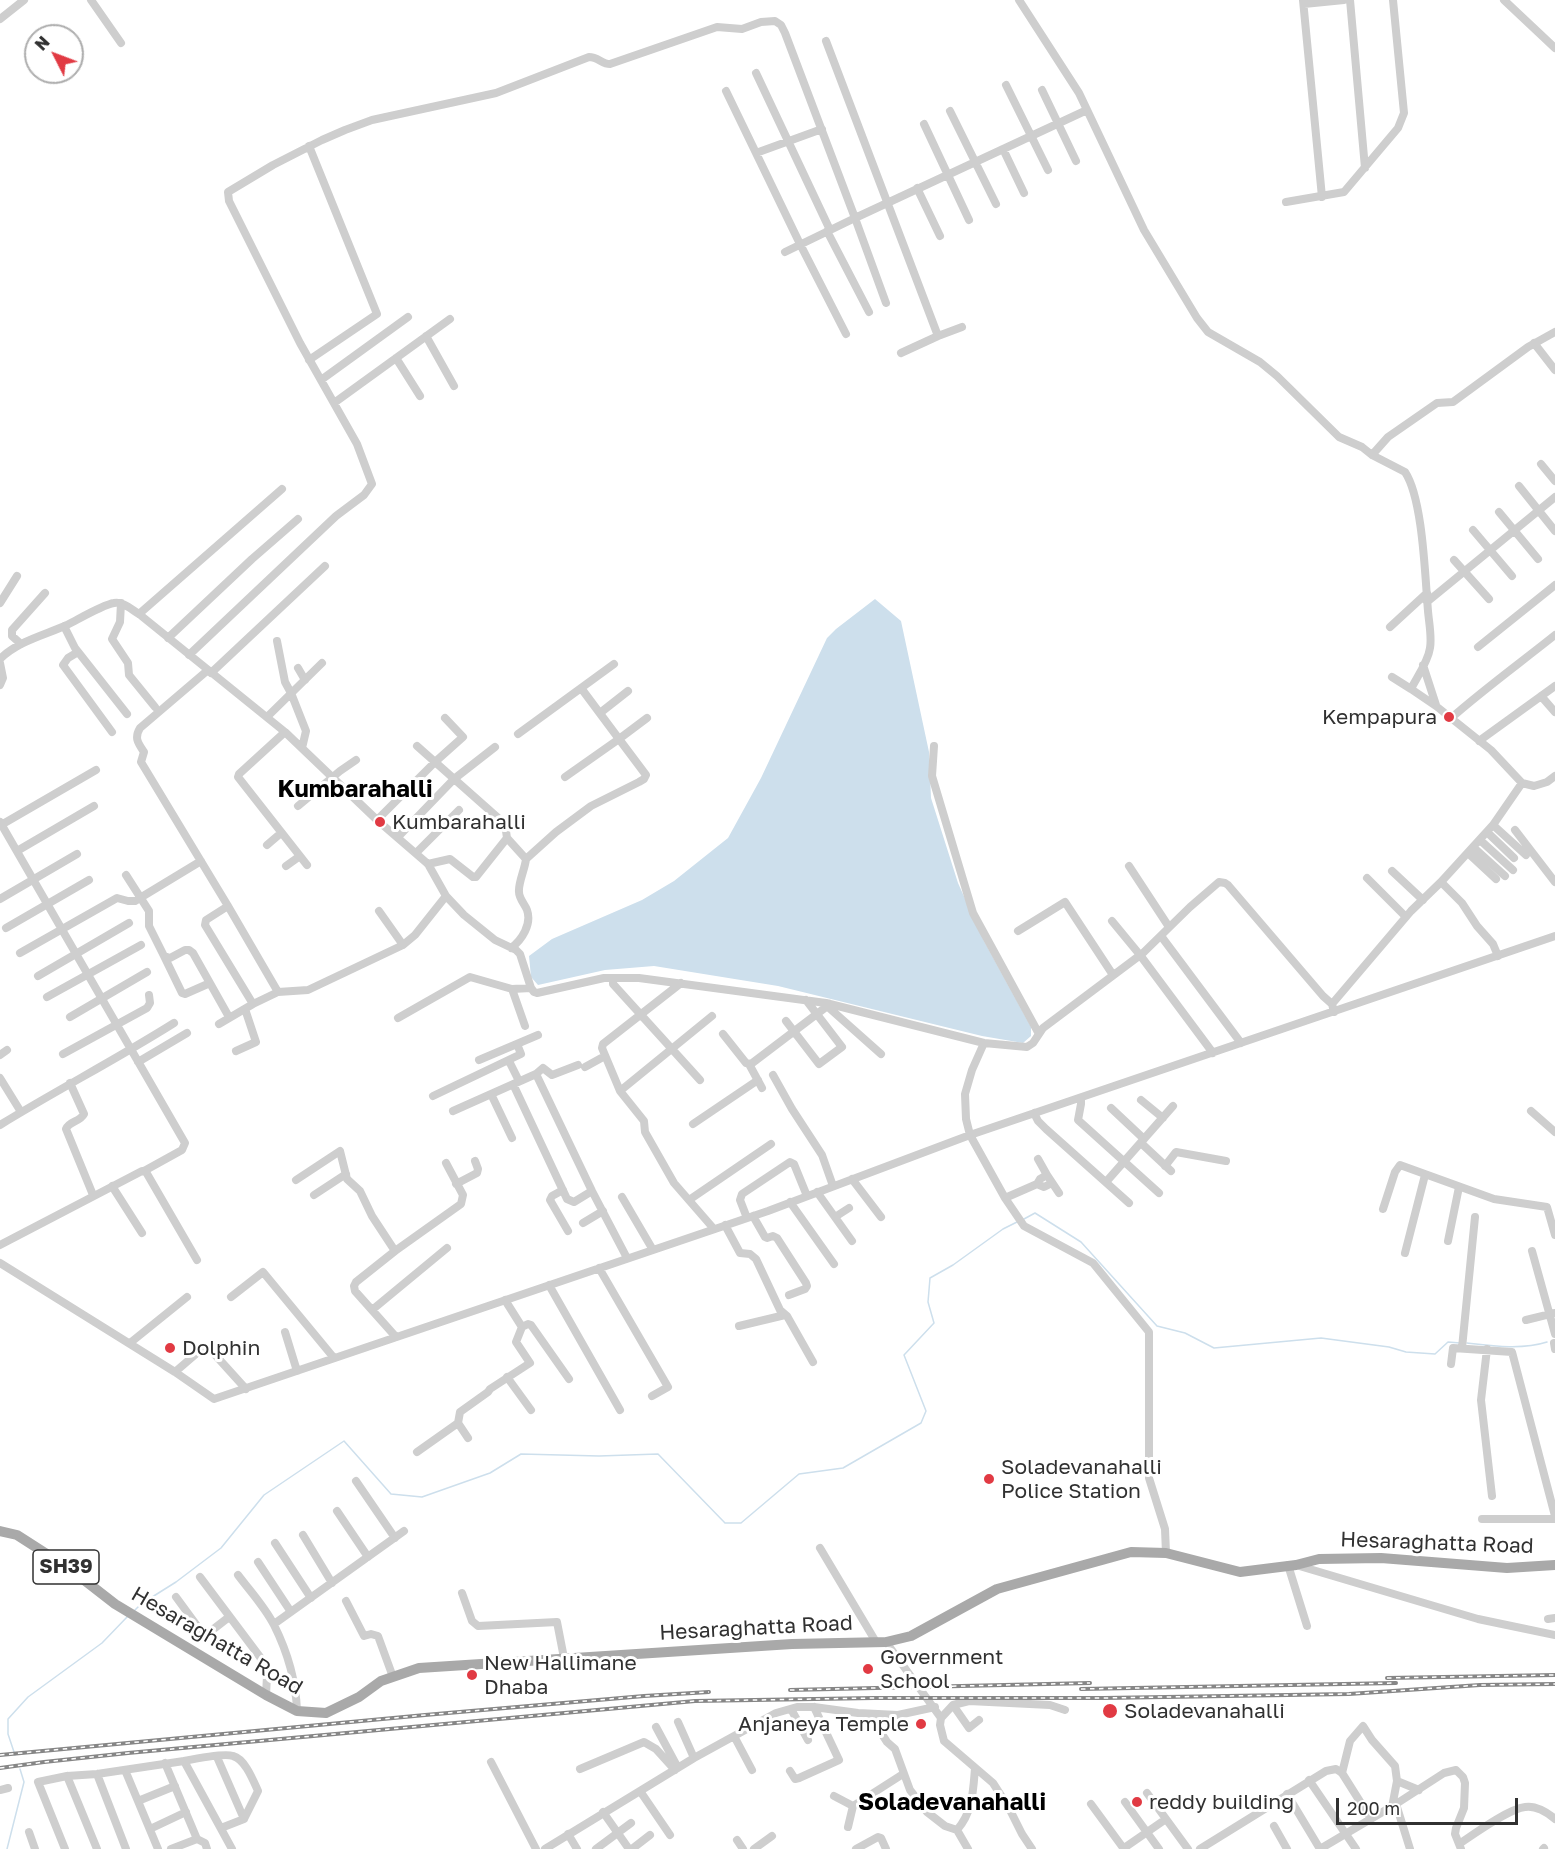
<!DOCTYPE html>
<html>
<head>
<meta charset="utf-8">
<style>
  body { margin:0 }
  #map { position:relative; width:1555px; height:1849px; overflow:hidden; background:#fff; font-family:"Golos Text",sans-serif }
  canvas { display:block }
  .north { position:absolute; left:24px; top:24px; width:60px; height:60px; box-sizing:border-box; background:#fff; border:2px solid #adadad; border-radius:50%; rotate:312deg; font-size:16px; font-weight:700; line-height:24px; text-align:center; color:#313131 }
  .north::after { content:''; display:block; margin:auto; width:21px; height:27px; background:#e13a43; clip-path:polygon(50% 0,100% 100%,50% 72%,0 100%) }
  .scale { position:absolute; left:1336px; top:1798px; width:182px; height:27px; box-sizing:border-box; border:3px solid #313131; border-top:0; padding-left:8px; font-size:18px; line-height:21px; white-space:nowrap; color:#313131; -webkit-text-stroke:4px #fff; paint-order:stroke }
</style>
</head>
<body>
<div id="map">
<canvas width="1555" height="1849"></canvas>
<div class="north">N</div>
<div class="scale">200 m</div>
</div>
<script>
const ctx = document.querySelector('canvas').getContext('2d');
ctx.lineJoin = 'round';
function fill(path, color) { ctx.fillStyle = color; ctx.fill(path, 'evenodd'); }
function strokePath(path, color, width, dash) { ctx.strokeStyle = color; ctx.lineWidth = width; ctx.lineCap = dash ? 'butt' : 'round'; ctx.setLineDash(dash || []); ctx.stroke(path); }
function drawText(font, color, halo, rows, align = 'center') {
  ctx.font = font + ' "Golos Text",sans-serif'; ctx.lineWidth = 6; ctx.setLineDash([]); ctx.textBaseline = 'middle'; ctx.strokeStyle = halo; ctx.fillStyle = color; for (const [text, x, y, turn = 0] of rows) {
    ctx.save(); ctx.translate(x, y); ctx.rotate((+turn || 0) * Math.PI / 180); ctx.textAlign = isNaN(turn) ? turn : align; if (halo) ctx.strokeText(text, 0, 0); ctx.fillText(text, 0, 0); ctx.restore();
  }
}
const water = new Path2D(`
  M875,599L901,621L929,752L931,798L958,883L984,941L1031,1027V1036L1023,1043L982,1036L778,986L654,966L605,970L538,985L531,977L529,956L552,939L642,900L674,881L728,838L761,778L827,638L836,629Z`);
const stream = new Path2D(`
  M1024,1219L1035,1213L1081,1242L1157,1326L1185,1333L1214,1348L1321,1338L1389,1347L1406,1352L1435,1354L1448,1342L1460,1343
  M1467,1343C1493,1346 1522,1350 1547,1342
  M134,1611L141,1604L176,1582L221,1548L264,1495L344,1441L391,1494L422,1497L490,1473L521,1454L599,1456L658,1454L725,1523H741L799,1474L843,1468L921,1423L926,1411L904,1355L934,1323L928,1302L930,1278L953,1265L1003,1229L1017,1222
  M15,1755L8,1734V1719L28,1697L102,1643L128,1616
  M7,1849L24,1782L20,1769`);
const minor = new Path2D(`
  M91,0L121,43
  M1019,0L1079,93L1144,230L1197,318L1208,332L1260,362L1277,376L1339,437L1362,447L1372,455L1405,472C1423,499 1425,577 1428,611C1429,623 1432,637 1430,648C1428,662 1417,677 1411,689L1436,706L1491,750L1522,783L1534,786L1547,782L1555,776
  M1303,0L1322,197
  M1350,0L1365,168
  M1504,0L1555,48
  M1304,4L1344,0
  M0,19L24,0
  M826,41L938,336L901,353
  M756,73L830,230
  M1006,85L1048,170
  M1042,90L1076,161
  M726,91L800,244L846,334
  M950,111L996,204
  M924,124L969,220
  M309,146L377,314L309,360
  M1003,149L1024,193
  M756,153L822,129
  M917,188L940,236
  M1286,202L1344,192L1398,128L1404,113L1393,0
  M827,231L869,312
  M785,252L855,218L886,303
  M426,336L454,386
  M938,336L962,327
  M1534,343L1555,370
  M396,358L420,396
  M321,380L408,317
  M334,403L450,319
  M1372,455L1388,437L1437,403L1453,402L1528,347L1555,332
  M1541,464L1555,481
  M1519,486L1555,531
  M1499,512L1538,559
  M1473,530L1512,576
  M1454,560L1489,599
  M1427,602L1555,497
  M0,603L17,576
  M121,603L120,622L112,639L128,663L129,675L155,707
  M139,614L282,489
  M64,626L75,648L127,714
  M1390,627L1427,593
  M168,638L252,559L298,519
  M277,641L285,682L291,693L306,731L302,748
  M21,644L12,636V630L45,593
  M1478,647L1555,585
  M78,652L68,658L63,665L112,732
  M189,655L336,516L364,495L372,484L357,444L300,343L229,201L228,192L273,165L322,140L345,130L372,120L496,93L589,57C598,57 602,64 610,64L717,27L742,29L761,22L775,21L781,25L785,33L855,218L1087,110
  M0,659C18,641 45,635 67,625C79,619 102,605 114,603C123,601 132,610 139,614L285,732L377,820L428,864L446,896L464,915L495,940L516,950L520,954L531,988L534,992L537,993L604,978H639L826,1003L984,1043L1027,1047L1033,1043L1043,1028L1143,953L1190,907L1219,882L1225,883L1228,885L1323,996L1332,1004L1334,1012
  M0,663L3,678L0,685
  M1423,665L1436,705
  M298,668L305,680
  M208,670L140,728C134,738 138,743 144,752L141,762L228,906L278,992
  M211,673L325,566
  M1392,677L1411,689
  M581,688L619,739L647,718
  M1541,696L1555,712
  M600,713L628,691
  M267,717L322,663
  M1450,719C1484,689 1520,663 1555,635
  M285,732L239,774L238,777L307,865
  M518,734L614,664
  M1479,741L1555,686
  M417,746L505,824L507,838L526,859L556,832L591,806L639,782L644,779L646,775L619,739L565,777
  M934,746L932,776L973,913L1039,1034
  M298,806L340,771L356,760
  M377,820L435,762L463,737L445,718
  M0,822L185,1143L182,1150L144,1171
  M1,825L96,770
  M1493,825L1526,855
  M1515,830L1555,882
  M1487,832L1514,858
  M398,837L454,779L495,747
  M1480,840L1513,870
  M267,845L281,833
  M1473,847L1505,876
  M17,851L94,806
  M416,853L459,810
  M1468,853L1496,879
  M428,864L450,859L473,877H476L507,838
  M286,866L300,856
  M1129,866L1169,927
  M1392,871L1423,900
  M126,875L149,911V926L164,956L170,958L185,950H189L193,953L229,1017
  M1367,878L1406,917
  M1441,882L1462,903L1477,926L1493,944L1498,956
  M0,899L77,854
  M228,906L206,920L205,925L253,1004
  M379,911L403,945
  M1112,921L1140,955L1213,1053
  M6,928L89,880
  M1018,931L1065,902L1113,975
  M1161,936L1241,1043
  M511,948C522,940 532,924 527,910C525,904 519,899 519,892C518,883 525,869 526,859
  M20,953L117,898L128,901H135L201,861
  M164,956L182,993L185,994L210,983
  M38,976L129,923
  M613,978V984L700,1080
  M681,983L603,1044L602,1048L620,1091L644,1121L645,1132L674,1183L714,1229
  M512,989L525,1026
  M47,997L141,945
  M1332,1004L1411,911L1441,882L1493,825L1522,783
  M827,1006L881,1054
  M70,1017L147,972
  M398,1018L470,977L512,989L531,988
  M786,1021L819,1064L842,1047L806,1000
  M219,1024L253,1004L278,992L308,990L403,945L415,935L446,896
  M723,1034L746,1063L751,1064L830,1004
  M984,1043L972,1070L965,1094L966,1119L970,1135L1005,1198L1024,1226L1093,1263L1149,1332V1478L1165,1529L1166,1553
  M236,1051L256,1042L245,1009
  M63,1054L147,1008L150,1003L149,995
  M0,1055L7,1050
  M479,1060L538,1035
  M509,1061L519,1081
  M138,1062L187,1033
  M749,1064L762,1088
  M585,1067L605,1056
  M536,1074L543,1068L552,1075L578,1065
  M773,1075L792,1109L822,1155L833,1186
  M0,1078L21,1112
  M70,1083L84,1114C80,1122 69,1121 66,1129L93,1195
  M513,1084L567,1199L574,1202L592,1191
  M620,1091L712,1016
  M491,1094L512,1138
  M433,1096L521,1054L517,1044
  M1081,1098V1104L1078,1120L1159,1193
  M1141,1100L1163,1118
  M1111,1108L1144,1139
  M453,1111L536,1074L592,1191L627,1258
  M1531,1111L1555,1132
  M1034,1113L1038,1121L1046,1129L1129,1203
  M693,1124L758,1080
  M0,1125C57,1090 117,1059 174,1023
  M1141,1143L1171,1171
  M1038,1159L1047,1175
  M1165,1166L1176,1152L1226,1161
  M852,1179L881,1217
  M296,1180L340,1151L347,1179L360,1191L372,1216L395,1251L356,1282L354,1286L355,1291L396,1337
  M1106,1182L1173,1106
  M456,1184L477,1173L478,1169L475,1161
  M1037,1184L1040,1179L1047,1175L1059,1193
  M112,1186L142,1233
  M563,1190L552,1196L550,1200L568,1231
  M817,1192L852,1241
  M314,1195L346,1174
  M622,1197L653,1250
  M1005,1198L1037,1184L1044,1187L1052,1183
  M689,1200L771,1144
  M790,1202L834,1264
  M1383,1209L1395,1172L1400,1165L1494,1199L1547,1207L1555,1235
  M753,1216L765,1237L767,1238L773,1236L777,1238L806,1283L807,1286L805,1289L789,1295
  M835,1217L849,1208
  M747,1218L740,1200L742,1194L790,1162L794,1164L807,1196
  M583,1223L603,1211
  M725,1225L740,1253L750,1254L756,1259L780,1310L787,1316L813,1362
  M1448,1241L1459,1187
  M0,1245L142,1171L146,1172L197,1260
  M395,1251L461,1204L463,1195L446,1163
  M1532,1251L1555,1334
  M1405,1253L1425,1175
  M0,1263L175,1372L214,1399L768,1211L970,1135L1555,936
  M599,1268L668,1387L652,1396
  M549,1285L620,1410
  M231,1297L263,1272L334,1358
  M505,1300L522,1327L528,1324L531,1325L569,1379
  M372,1310L447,1248
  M1526,1320L1555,1313
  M739,1326L785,1315
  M285,1332L297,1371
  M130,1343L187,1297
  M1554,1343L1555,1349
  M1462,1348L1475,1217
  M1487,1349L1481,1400L1492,1496
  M1451,1364L1453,1348L1512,1352L1555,1516
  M175,1372L204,1347H208L246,1389
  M507,1377L531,1410
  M458,1423L468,1438
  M417,1452L458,1423L460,1412L488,1392L490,1389L530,1363L516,1342L522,1327
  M356,1481L395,1538
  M337,1511L368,1557
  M1482,1519H1555
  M303,1535L332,1583
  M275,1543L311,1598
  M820,1548L876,1642
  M258,1562L291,1612
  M1288,1565L1307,1626
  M1296,1565L1478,1619L1555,1635
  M238,1575C250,1591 265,1607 274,1625C287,1651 296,1682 297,1711
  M200,1577L260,1657L267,1676L266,1695
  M462,1593L472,1621L478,1626L557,1622L564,1658
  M176,1597L198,1627L204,1633L211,1631L229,1617
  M346,1601L364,1636L371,1634L378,1636L393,1677
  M1548,1619L1555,1618
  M274,1624L404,1531
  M886,1642L941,1718L940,1725L944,1741L993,1783L1009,1808L1022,1834L1032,1849
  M953,1705L969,1728L979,1720
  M791,1709L808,1740
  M869,1714L887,1742L895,1749L910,1790L927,1812L945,1826L957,1830L968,1849
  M941,1718L953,1705L969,1701L1050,1705L1065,1710
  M678,1722L694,1758
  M656,1727L678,1768
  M734,1736L752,1770
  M217,1757L244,1819
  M184,1761C194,1759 224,1753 233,1756C245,1759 253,1780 258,1791L244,1819L221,1828
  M491,1762L536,1849
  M165,1763L197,1839L205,1843L207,1849
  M580,1769L644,1742L656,1749L675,1770
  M125,1770L158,1849
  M790,1771L795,1779L799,1778L839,1760L814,1707
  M1342,1773L1350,1741L1363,1726L1372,1740L1395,1766L1397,1781L1419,1790
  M97,1774L126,1849
  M67,1776L97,1849
  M1309,1780L1356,1849
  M0,1790L8,1788
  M640,1791L670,1835
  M1147,1793L1188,1849
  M1287,1794L1320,1849L1396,1804L1444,1773L1456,1770L1463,1777L1465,1783L1464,1808L1456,1828L1455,1834L1459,1844
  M834,1796L853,1806L903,1774
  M138,1801L175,1786
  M1125,1802L1159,1849
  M1091,1804L1124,1849
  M1396,1804L1410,1849
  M1392,1807L1397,1781
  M603,1812L629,1849
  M1274,1826L1287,1849
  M848,1827L853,1806
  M150,1829L186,1812
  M957,1830C973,1811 973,1792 975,1768
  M29,1832L35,1849
  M568,1834L577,1849
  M737,1840L743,1849
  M1124,1848L1166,1819
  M65,1849L38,1782L67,1776L97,1774L184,1761L232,1849
  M171,1849L197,1839
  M545,1849L694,1758L776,1713L797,1707H814L858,1713L898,1715L935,1707
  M596,1849L631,1823
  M632,1849L650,1835
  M754,1849L772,1836
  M856,1849L878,1837L881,1838L886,1849
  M1200,1849L1326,1771L1336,1769L1342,1773L1371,1819
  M1461,1849L1459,1844C1474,1834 1508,1809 1525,1807C1535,1805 1547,1812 1555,1819
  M1543,1849L1544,1848`);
const major = new Path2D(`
  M0,1531L17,1535L70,1569L115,1604L266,1695L297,1711L326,1713L359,1697L381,1681L419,1668L792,1644L886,1642L911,1636L997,1589L1131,1552L1166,1553L1240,1572L1296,1565L1319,1559L1381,1558L1507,1568L1555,1565`);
const rail = new Path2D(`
  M1387,1678L1555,1675
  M1081,1689L1396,1683
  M790,1690L1090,1683
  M0,1755L425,1715L644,1696L709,1692
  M0,1768L44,1762L128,1753L695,1701L874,1698H1104L1349,1694L1480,1685L1555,1684`);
const markers = [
  [1449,717,6,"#e13a43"],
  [380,822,6,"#e13a43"],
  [170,1348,6,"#e13a43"],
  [989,1479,6,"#e13a43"],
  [868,1669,6,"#e13a43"],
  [472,1675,6,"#e13a43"],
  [1110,1711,8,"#e13a43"],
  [921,1724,6,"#e13a43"],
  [1137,1802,6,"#e13a43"]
];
const shields = [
  [66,1567,66]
];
const shieldNames = [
  ["SH39",66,1567]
];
const poiNames = [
  ["Kempapura",1437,717,"right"],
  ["Kumbarahalli",392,822],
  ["Dolphin",182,1348],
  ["Soladevanahalli",1001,1467],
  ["Police Station",1001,1491],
  ["Government",880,1657],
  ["School",880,1681],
  ["New Hallimane",484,1663],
  ["Dhaba",484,1687],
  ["Soladevanahalli",1124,1711],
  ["Anjaneya Temple",909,1724,"right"],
  ["reddy building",1149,1802]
];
const streetNames = [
  ["Hesaraghatta Road",1437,1543,2],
  ["Hesaraghatta Road",756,1628,-3],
  ["Hesaraghatta Road",217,1641,30]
];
const quarterNames = [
  ["Kumbarahalli",355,789],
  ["Soladevanahalli",952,1802]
];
fill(water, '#cddfec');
strokePath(stream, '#cddfec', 1.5);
strokePath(minor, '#cecece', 8);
strokePath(major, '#a9a9a9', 10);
strokePath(rail, '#868686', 4);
strokePath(rail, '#fff', 1.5, [4.5]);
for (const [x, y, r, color] of markers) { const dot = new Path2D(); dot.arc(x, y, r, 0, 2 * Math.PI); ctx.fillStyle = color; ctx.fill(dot); strokePath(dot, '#fff', 2); }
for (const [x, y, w] of shields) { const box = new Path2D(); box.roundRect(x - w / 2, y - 17, w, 34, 4.5); ctx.fillStyle = '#fff'; ctx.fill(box); strokePath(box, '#313131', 1.5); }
drawText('bold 20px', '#313131', null, shieldNames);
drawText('21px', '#313131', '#fff', poiNames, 'left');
drawText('21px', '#313131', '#fff', streetNames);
drawText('bold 24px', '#000', '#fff', quarterNames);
</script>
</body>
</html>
